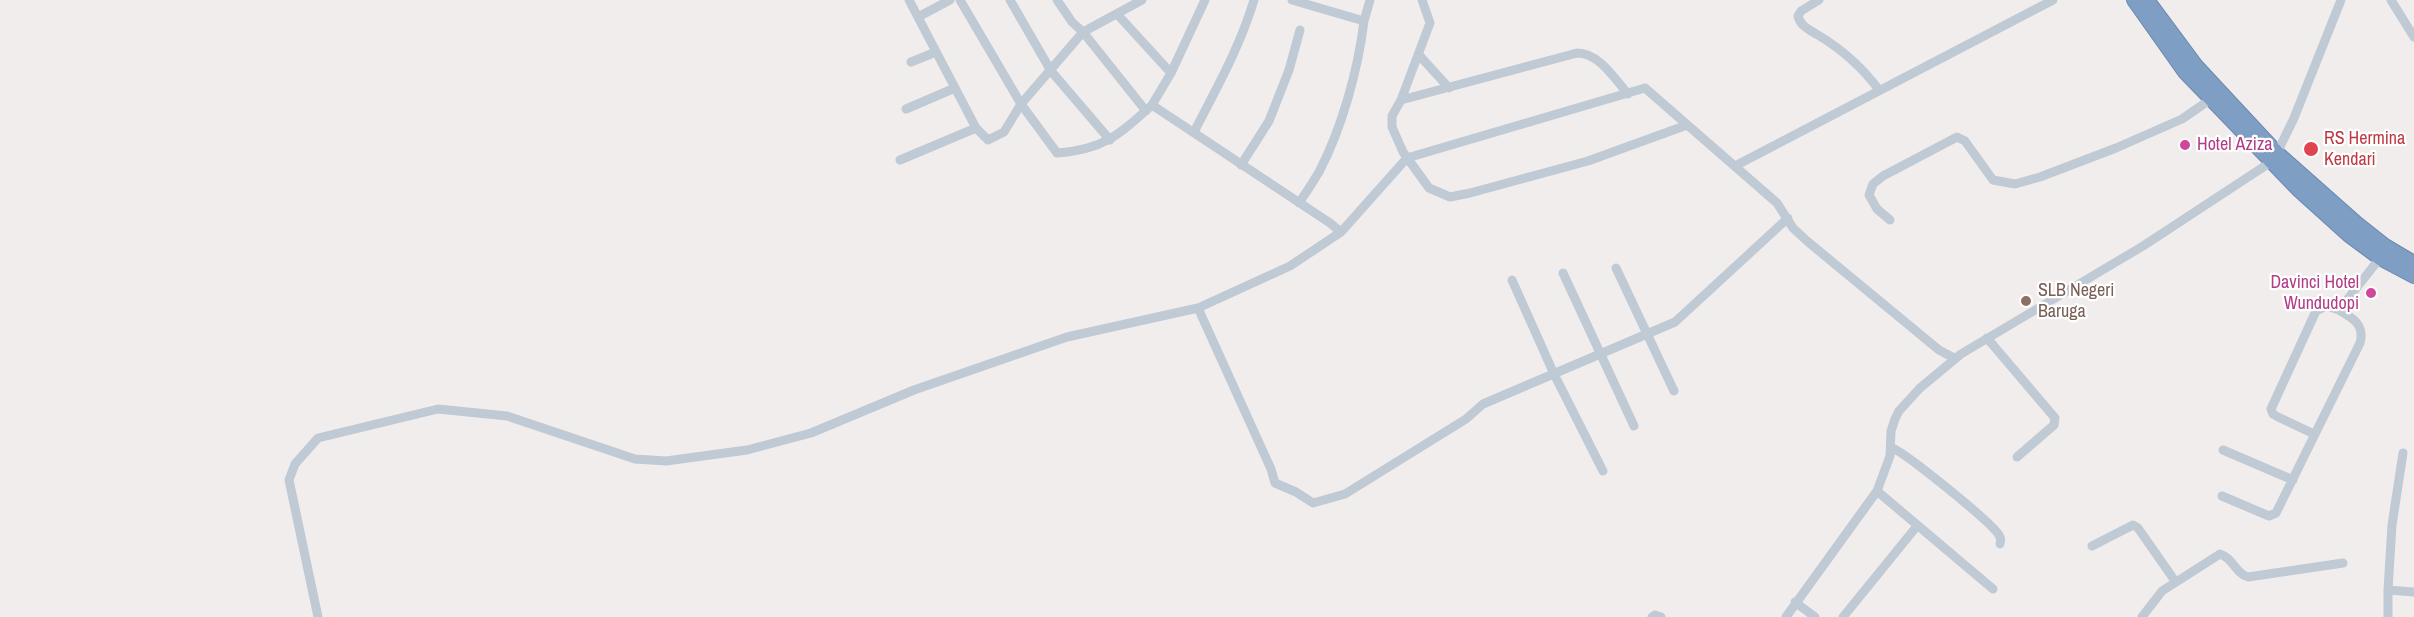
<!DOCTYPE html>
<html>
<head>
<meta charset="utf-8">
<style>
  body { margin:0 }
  canvas { display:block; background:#f1eded }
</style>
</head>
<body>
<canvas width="2414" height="617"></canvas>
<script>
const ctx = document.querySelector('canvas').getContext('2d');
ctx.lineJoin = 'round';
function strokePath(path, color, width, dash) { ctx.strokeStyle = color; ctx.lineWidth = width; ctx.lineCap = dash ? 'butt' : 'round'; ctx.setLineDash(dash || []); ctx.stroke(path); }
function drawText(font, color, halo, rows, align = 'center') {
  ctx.font = font + ' "Archivo Narrow",sans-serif'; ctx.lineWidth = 4.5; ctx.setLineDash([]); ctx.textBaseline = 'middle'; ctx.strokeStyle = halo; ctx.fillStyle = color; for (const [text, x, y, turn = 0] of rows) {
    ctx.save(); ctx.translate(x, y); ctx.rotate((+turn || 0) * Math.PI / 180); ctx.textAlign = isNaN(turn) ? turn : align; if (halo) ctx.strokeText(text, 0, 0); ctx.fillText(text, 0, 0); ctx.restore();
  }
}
const minor = new Path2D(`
  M909,0L976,128L988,140L1004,132L1021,104L1083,32L1142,0
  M960,0L1021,104L1057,153C1103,150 1119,135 1152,105
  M1010,0L1051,71L1110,140
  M1057,0L1072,22L1083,32L1146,111
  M1292,0L1364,21L1370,0
  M1819,0L1801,11L1798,16C1800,26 1810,30 1818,35C1843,50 1862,67 1879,90
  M2391,0L2414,37
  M1117,14L1171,73
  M918,17L950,0
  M1419,55L1449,88
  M911,62L936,52
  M1628,94C1614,78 1599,53 1577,53L1401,100L1392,116V127L1403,152L1429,188L1450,197L1470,193L1588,161L1687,125
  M1401,100L1430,23L1422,0
  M906,109L955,88
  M1194,132C1216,89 1240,47 1254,0
  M2277,153L2294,118L2341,0
  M900,160L976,128
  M1241,165L1269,121L1289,70L1300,30
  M1735,166L2053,0
  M1299,203C1306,193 1313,182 1319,172C1342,128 1358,70 1364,21
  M1890,220L1877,209L1869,195L1873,184L1883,176L1957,137L1965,141L1993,180L2015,184L2040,177L2116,148L2182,119L2211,99
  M1341,232L1407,158L1645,88L1777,203L1793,228L1807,241L1939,350L1954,358
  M1616,268L1674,391
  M1563,273L1634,426
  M1512,280L1554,374L1603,471
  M1198,308L1271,469L1275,483L1296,492L1313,503L1345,494L1466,419L1483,404L1675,322L1788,218
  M1987,338L2055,418L2054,425L2017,457
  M2314,434L2278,417L2273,414L2271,409L2316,311L2327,306L2339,310
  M1892,448C1906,453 1991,522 1999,535C2001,539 2001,540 2000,544
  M2223,450L2293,480
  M1877,491L1993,589
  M2222,496L2269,516L2276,513L2360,343C2365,325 2353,318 2339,310L2380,258
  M2092,546L2133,525L2138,528L2175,581
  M2388,590L2392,525L2403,453
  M1795,602L1815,617
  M318,617L289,480L295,464L318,438L438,409L507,416L635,459L666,461L747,450L811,433L914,390L1067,337L1198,308L1290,266L1341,232L1330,223L1152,105L1171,73L1205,0
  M1652,617L1655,615L1661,617
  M1786,617L1877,491L1890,456L1891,431L1895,419L1899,411L1920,388L1961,354L2143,246L2271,162
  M1843,617L1917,526
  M2142,617L2162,591L2220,554C2233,558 2236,574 2248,577L2343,563
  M2388,617V590L2414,592`);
const highway = new Path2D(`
  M2134,0L2185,72L2298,189L2349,235L2380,258L2414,276
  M2147,0L2196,66L2277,153L2356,223L2385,246L2414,263`);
const markers = [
  [2185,145,6,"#d1479c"],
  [2311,149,8,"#e0444e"],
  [2371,293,6,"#d1479c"],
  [2026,301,6,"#8d6e63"]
];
const healthNames = [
  ["RS Hermina",2324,139],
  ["Kendari",2324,160]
];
const hotelNames = [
  ["Hotel Aziza",2197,145],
  ["Davinci Hotel",2359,283,"right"],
  ["Wundudopi",2359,304,"right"]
];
const educationNames = [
  ["SLB Negeri",2038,291],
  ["Baruga",2038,312]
];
strokePath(highway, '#6b89af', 16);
strokePath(minor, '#bfcad5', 9);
strokePath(highway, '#7f9ec3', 14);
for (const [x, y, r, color] of markers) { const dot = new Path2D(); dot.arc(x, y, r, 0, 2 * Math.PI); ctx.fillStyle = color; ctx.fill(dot); strokePath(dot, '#fff', 2); }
drawText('18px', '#be3a42', '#fff', healthNames, 'left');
drawText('18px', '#b23c85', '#fff', hotelNames, 'left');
drawText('18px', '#785e54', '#fff', educationNames, 'left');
</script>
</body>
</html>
